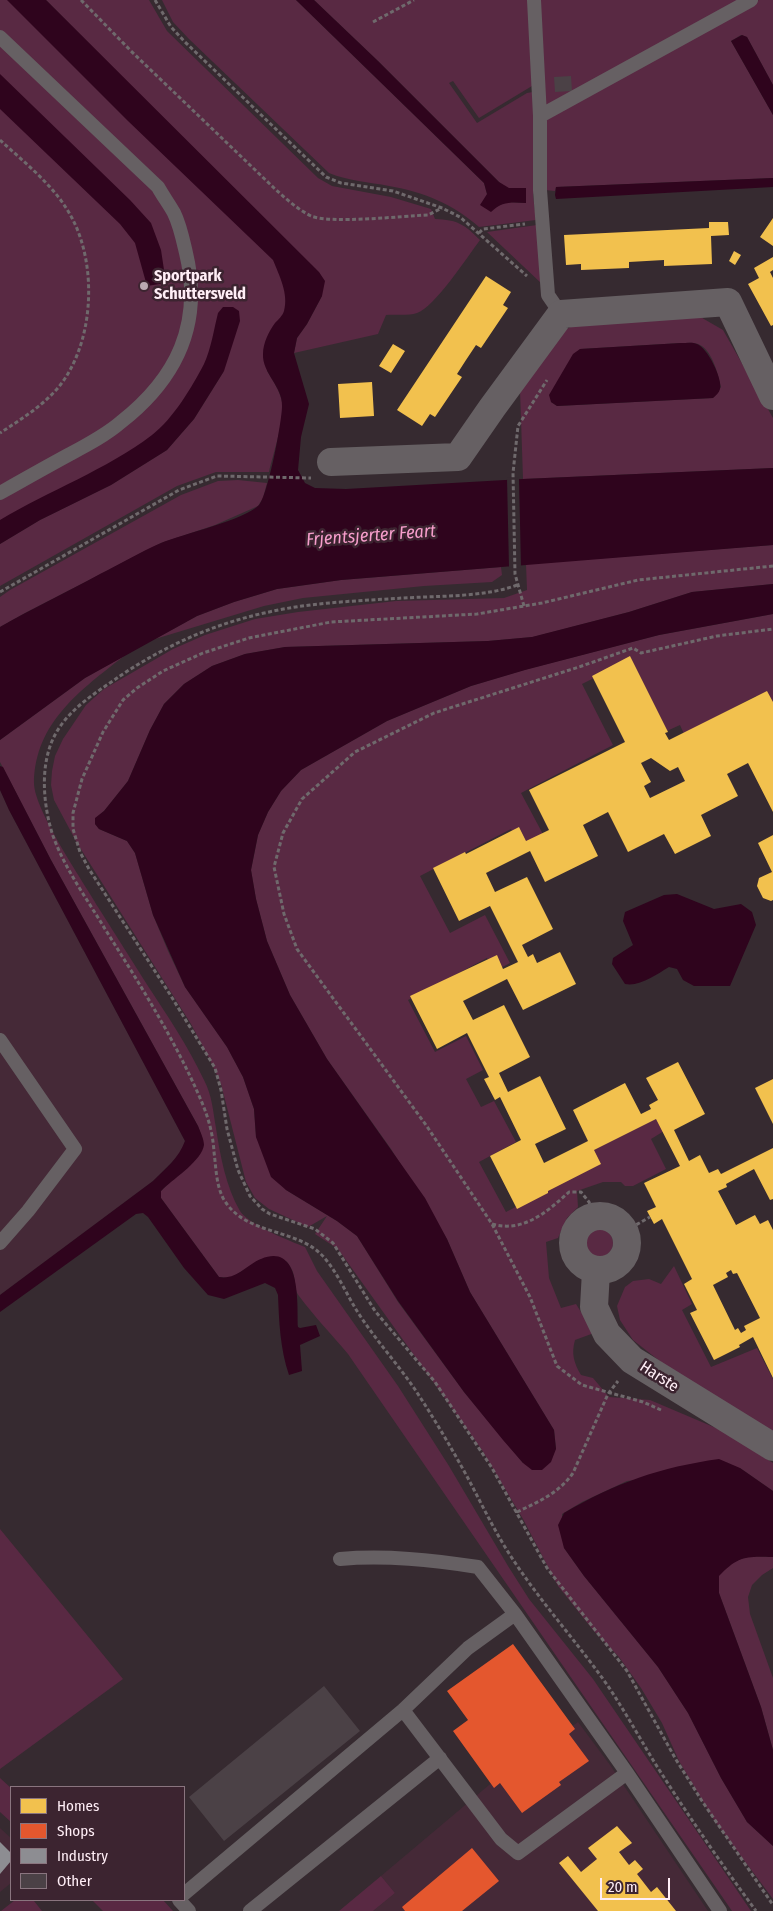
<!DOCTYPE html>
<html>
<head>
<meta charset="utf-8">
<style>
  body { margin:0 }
  #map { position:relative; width:773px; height:1911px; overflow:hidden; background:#362a30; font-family:"Fira Sans Condensed",sans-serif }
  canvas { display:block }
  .legend { position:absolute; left:10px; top:1786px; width:175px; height:115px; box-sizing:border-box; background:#3c2430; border:1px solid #8a757f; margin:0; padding:6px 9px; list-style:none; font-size:15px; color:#ffeef6 }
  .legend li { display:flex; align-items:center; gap:10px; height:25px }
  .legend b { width:25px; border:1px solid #8a757f }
  .scale { position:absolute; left:600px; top:1878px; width:70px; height:22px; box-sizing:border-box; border:2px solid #ffeef6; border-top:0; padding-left:6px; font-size:15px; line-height:18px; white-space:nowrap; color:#ffeef6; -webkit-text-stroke:4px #3c2430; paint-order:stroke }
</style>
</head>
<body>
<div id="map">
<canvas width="773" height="1911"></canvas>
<ul class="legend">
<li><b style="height:14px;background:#f2c14e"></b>Homes</li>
<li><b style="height:14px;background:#e4572e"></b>Shops</li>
<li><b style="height:14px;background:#8d8d92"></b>Industry</li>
<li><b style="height:14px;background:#4b4146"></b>Other</li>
</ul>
<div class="scale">20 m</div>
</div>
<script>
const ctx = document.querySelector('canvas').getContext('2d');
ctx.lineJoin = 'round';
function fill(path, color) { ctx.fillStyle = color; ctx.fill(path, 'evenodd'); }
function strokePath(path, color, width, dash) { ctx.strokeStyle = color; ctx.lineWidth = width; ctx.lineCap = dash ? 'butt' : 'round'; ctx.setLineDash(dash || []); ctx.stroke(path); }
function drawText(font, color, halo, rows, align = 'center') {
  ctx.font = font + ' "Fira Sans Condensed",sans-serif'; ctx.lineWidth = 5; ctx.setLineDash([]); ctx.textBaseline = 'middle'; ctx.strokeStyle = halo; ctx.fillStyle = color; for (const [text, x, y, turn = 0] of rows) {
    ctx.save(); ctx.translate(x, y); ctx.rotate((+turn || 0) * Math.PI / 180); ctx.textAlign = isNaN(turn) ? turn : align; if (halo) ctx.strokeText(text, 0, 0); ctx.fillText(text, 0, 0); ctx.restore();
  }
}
const built = new Path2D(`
  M0,790L9,810L185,1141L181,1152L174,1160L153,1181L0,1295Z
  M578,1722L610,1765L708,1911H373L395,1893L381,1876L489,1785Z
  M0,1828L11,1838V1883L0,1892Z`);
const green = new Path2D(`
  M0,0H18L286,262L290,309L267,371C273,381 280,391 282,402C285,418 273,455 269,472H216L177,486L0,586V544L40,520L111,485L167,450L194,419L224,371L154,448L0,535Z
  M46,0H149L167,31L318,178L332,186L391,197L431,209L435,219C458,220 464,224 480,240C468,256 434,308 417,313C408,316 395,314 386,315L378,334L294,353L297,338L307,324L322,296L139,94Z
  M162,0H296L484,183L487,194L496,207L506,202L526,203L499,182L378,61L314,0H744L727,17L759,0H773V85L747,37L741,35L731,41L773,115V178L556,187L555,191L535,189L533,195L536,220L479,227C453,204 424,192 389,186C369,182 348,181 329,173L189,39L173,22ZM453,81L479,118L532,86L533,92L527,93L477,123L449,83Z
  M537,225L542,284L487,232Z
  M697,315L723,330L773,418V468L523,479L520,390L565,330L576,324ZM681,343C686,343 693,342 698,344C712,349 718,374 721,387L713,398L557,406L551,402L580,349Z
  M238,480L267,483L263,498L258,506L215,525L161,543L25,613L0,627V597L10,590L181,495L218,481Z
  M773,545V584L692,592L629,612L533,637L488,641L285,647L245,654L212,666L184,684L164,704L150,730L128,781L104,811L95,819V824L99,829L127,841L135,853L153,915L168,951L185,987L227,1047L243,1077L254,1109L256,1137L286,1190L337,1221L357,1236L398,1302L464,1392L523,1463L556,1449L554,1430L470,1292L447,1239L391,1149L327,1059L290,995L267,941L256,899L251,870L258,835L268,812L281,791L301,770L387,721L471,686L524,670L659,635L773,614V729L756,696L684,734L680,725L658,735L622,664L582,684L613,745L521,793L545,838L522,851L511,829L420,876L450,933L485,915L510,963L495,971L487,958L408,1000L435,1052L466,1036L483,1070L466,1079L481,1107L494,1101L516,1142L479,1162L506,1212L595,1165L588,1152L657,1116L664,1131L651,1139L666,1169L633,1186H625L621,1182H603L577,1191L578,1207L567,1218L558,1238L546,1242L549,1278L561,1308L576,1304L594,1333L575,1340C571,1354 574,1363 581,1375L593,1378L609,1397L650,1400L723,1431L773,1463V1491L740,1468L627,1481L582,1502L562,1514L564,1548L584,1576L658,1667L688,1713L721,1778L747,1822L773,1846V1899L714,1820L679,1761L662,1723L641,1688L619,1657L593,1630L558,1586L523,1519L482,1450L338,1249L315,1234L327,1216L308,1227L269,1209L255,1198L246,1182L221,1084L210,1060L191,1024L77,843L54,800L51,785L52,771L55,756L63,739L86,705L104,689L173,649L205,635L255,619L298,612L396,601L504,598L527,590L526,564Z
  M501,567L502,575L492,582L424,586L303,598L264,606L155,639L197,616L234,602L277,589L341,580Z
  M124,656C81,690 35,722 34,783C34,810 83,881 98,907C114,932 130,958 146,983C167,1015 188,1046 204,1080C212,1095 213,1111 216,1128C220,1155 226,1187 240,1211C249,1225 290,1241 305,1247L317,1271L398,1386L449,1466L508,1566L529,1599L593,1679L751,1911H732L348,1354C332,1335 314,1316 299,1296C292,1287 299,1275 286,1261L261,1259L231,1278L219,1277L161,1198V1191L164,1188L199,1155C206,1144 202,1138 198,1126L51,860L0,762V740L85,678Z
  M585 1243a14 14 0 1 1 28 0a14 14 0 1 1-28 0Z
  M674,1266L692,1304L682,1310L711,1367L757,1348L773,1379V1437L666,1366L633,1340L620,1320L617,1306L625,1287L633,1281L649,1279L661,1284Z
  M0,1529L123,1679L0,1769Z
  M750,1556L773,1557V1568L762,1575L752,1585L748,1597L750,1614L773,1678V1750L761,1707L719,1593L718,1576L732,1562Z
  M0,1778L11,1788V1822L0,1812Z
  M381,1876L395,1893L373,1911H339Z
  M15,1900H35L34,1901L42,1911H1Z
  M92,1900H163L173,1911H103Z`);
const water = new Path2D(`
  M7,0H46L319,272L325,281L322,296L307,324L297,338L294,353L309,404L301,437L298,470L305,483L315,488L346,489L523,479L773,468V545L341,580L277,589L234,602L197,616L85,678L0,740V627C33,608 67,592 100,574C120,564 140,552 161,543C182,534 245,520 259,505C268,495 282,422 282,406C283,387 262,373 263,354C263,343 269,331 275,323C278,320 283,315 284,311C289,294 279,275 273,260L128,121Z
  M296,0H314L378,61L499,182L509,188H526V203C512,202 502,201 491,212L480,205L487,194L484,183Z
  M742,35L747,37L773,85V115L731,41Z
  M0,74L130,200L151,223L161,250L166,283L147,286L135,243L120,224L0,109Z
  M773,178V187L556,199L555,195L556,187Z
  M223,307H233L239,311L240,321L224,371L194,419L167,450L111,485L40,520L0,544V520C50,490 106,470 152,435C173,419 192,387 204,364C211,349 214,329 218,313Z
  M681,343C686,343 693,342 697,344C707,347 723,379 720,389C719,393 716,395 713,398L557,406L551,402L549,395L573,354L580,349Z
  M773,584V614L659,635L525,670L471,686L387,721L301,770L281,791L268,812L258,835L251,870L256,899L267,941L290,995L327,1059L425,1198L447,1239L470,1292L554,1430L556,1449L551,1462L542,1470H532L523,1463L503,1440L464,1392L398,1301L357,1236L337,1221L286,1190L271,1177L256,1137L254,1109L243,1077L227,1047L185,987L153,915L135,853L127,841L99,829L95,824V818L104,811L128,781L150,730L164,704L184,684L212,666L245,654L285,647L488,641L532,637L629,612L692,592Z
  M0,766L3,767L51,860L198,1126C200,1131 204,1139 204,1145C202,1160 175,1178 164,1188L161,1191V1198L219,1277C237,1280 246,1265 261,1259C302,1242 297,1305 298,1327L300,1328L316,1325L320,1336L300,1345L302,1371L289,1375C280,1349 279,1321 278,1295L275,1288L265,1283L224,1299L208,1295L184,1268L148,1217L143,1213L136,1214L0,1312V1295L153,1181C165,1169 179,1158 185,1141L9,810L0,790Z
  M677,894L714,909L741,904L752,912L756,925L730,986H694L683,980L677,969L669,967C657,974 640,987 625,984L612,964L613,958L633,945L623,921L625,912L664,895Z
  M719,1459L740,1468L773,1491V1557C746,1556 738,1556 719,1576V1593L761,1707L773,1750V1846L747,1822L721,1778L688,1713L658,1667L584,1576L564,1548L558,1525L564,1513C615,1483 661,1467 719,1459Z`);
const pier = new Path2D(`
  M519,477L521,567L509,568L507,478Z`);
const homes = new Path2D(`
  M773,218V246L760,237Z
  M709,222H728L729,235L711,236L712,264L664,266V260L629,262V268L581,270V264L566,265L564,235L709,228Z
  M734,251L741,255L735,265L729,261Z
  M773,257V270L770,272L773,278V325L771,326L748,284L759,278L754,268Z
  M486,276L511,292L503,305L508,308L481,348L476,345L466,360L457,374L462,377L435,417L430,414L422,426L397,410Z
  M393,344L405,351L391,373L379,366Z
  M372,382L374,416L340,418L338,384Z
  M630,656L668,732L665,733L669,740L767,691L773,702V812L748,763L727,774L738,796L701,815L711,836L675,854L664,834L628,852L608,812L583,825L598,856L545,882L530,851L486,873L495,892L527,877L553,929L522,945L528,957L533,954L537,963L560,952L576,984L523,1010L507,979L463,1001L473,1020L504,1005L530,1057L499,1073L508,1092L540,1076L566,1129L535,1144L544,1163L588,1141L573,1110L625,1083L641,1114L651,1109L649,1105L658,1100L646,1078L678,1062L705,1114L674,1130L689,1161L700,1155L709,1173L718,1169L721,1174L773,1148V1199L770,1200L754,1169L726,1184L727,1187L718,1191L736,1225L755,1215L760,1224L768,1220L773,1230V1378L753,1337L739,1345L740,1347L714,1360L690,1313L697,1310L684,1284L692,1279L662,1219L654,1224L647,1211L656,1207L644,1183L680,1166L656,1119L594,1150L601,1164L548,1191V1193L517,1209L490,1156L521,1140L500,1097L495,1100L484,1079L489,1077L467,1033L437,1049L410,996L497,955L503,969L518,962L490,906L459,921L433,868L465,852L466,854L519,827L526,841L549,830L529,790L625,742L592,676ZM651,758L670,771L678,767L685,781L650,798L644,786L651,782L641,763ZM731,1270L733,1274L737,1273L760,1318L744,1326L746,1330L741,1333L738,1328L735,1330L713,1285L728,1277L726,1273Z
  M773,835V900L771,901L763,898L757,886L759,878L772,872L758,843Z
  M773,1079V1124L755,1088Z
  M617,1826L632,1843L619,1852L629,1865L635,1860L643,1869L637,1874L651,1892L657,1887L676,1911H598L559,1863L568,1856L581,1872L597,1859L588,1848Z`);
const shops = new Path2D(`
  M513,1644L575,1729L569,1734L589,1761L559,1782L561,1785L522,1813L500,1783L494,1788L453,1731L468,1720L447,1691Z
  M472,1848L499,1881L462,1911H405L402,1907Z`);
const industry = new Path2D(`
  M0,1842L11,1853V1861L0,1874Z`);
const building = new Path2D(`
  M571,76L572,91L555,92L554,77Z
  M324,1686L360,1731L224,1841L189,1797Z`);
const path = new Path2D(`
  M81,0L131,51L274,188C285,198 297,209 311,216C330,224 403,216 428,215L442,208
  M155,0L171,27L184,41L326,177L341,183L393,191L442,208L460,217L527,276
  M373,22L414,0
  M0,140C25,163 56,187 72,218C98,267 94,346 57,389C41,407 20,420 0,433
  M479,233L483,229L525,224
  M773,566L638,580L542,603L477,614L331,622L249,638L203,653L163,671L137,688L123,700L103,732L82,779L73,813V829L80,852L89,869L171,996L215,1068L221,1090L227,1129L238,1170L250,1196L262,1209L270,1214L315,1229L333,1243L375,1311L435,1382L492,1468L547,1568L627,1671L675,1758L702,1801L773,1905
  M517,585C486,597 438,596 403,598C359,601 313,602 269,612C216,623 166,645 120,676C97,692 70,708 56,733C39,763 43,805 53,836C65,869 87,899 105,929C141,986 177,1043 203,1105C209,1120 213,1135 214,1152C216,1167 216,1184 223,1198C245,1238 301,1226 327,1261C339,1276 347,1295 357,1311C374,1338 396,1362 414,1388C430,1412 445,1437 459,1462C475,1490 488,1519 505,1547C535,1596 575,1639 608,1686C624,1710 638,1735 653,1760C685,1811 720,1862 756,1911
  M0,592L179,490L217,476L311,478
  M524,606L515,574L513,473L518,426L547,380
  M492,1224C523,1233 547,1212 569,1192H581L589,1202L594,1217
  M625,1231L650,1217
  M661,1410L643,1402L582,1385L557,1366L530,1297L492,1224L426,1125L297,949L284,914L274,867L283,833L302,799L355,752L434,713L579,667L633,648L641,653L717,636L773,629
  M517,1512C538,1502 559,1493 573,1473L608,1394L618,1381`);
const service = new Path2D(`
  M534,0L540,116V190L548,295L561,314
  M0,37L158,187C163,196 169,204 174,213C180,225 183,240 186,253C203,324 177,378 121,422C106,435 87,445 70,454C46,467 23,480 0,493
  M540,116L751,0
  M0,1040L75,1149L28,1211L0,1243
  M340,1559C386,1555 432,1560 478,1567L515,1614
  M403,1710L501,1839L518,1853L627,1773
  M184,1894L403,1710L468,1648L515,1614L627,1773L720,1911
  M179,1900L189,1911
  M250,1911L440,1758`);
const minor = new Path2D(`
  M331,462L458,457L492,408L561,314L728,302L773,396
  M573 1243a27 27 0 1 1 54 0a27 27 0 1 1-54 0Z
  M596,1271L594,1307L607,1334L632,1360L773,1447`);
const markers = [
  [144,286,5,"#b9a9b1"]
];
const poiNames = [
  ["Sportpark",154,277],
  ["Schuttersveld",154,295]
];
const streetNames = [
  ["Harste",659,1377,33]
];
const waterNames = [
  ["Frjentsjerter Feart",371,536,-4]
];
fill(built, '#452937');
fill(green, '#592943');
fill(water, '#2f041d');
fill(pier, '#362a30');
fill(homes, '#f2c14e');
fill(shops, '#e4572e');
fill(industry, '#8d8d92');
fill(building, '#4b4146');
strokePath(path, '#6f696c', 3, [4, 2.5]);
strokePath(service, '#666063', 14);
strokePath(minor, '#666063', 28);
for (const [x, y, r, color] of markers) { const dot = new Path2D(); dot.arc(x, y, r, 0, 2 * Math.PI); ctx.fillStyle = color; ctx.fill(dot); strokePath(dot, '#3c2430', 2); }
drawText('bold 16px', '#ffeef6', '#3c2430', poiNames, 'left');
drawText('16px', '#ffeef6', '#3c2430', streetNames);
drawText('italic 18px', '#f79ecc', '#3c2430', waterNames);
</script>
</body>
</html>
